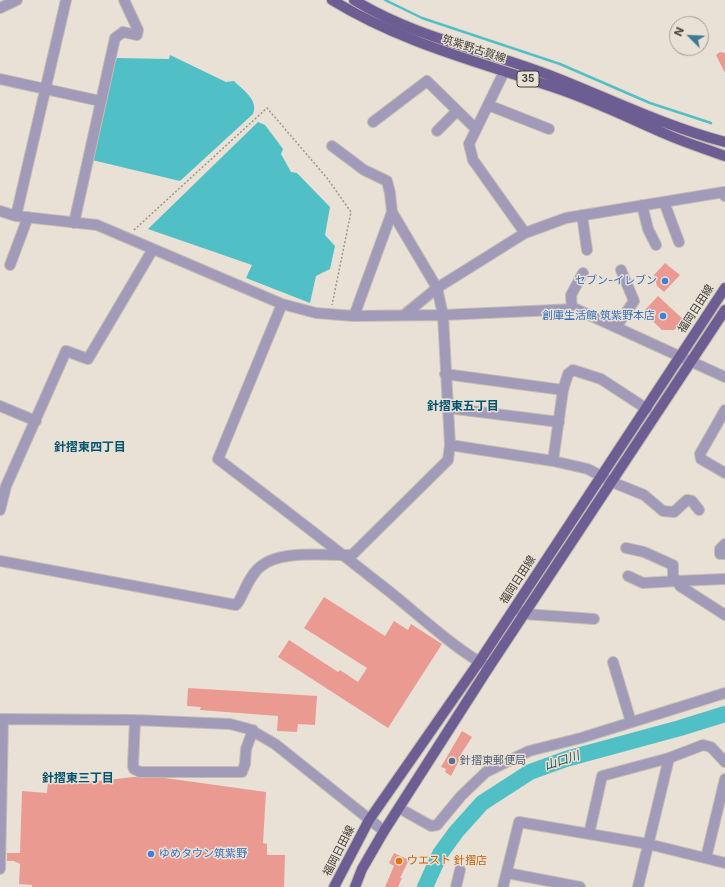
<!DOCTYPE html>
<html>
<head>
<meta charset="utf-8">
<style>
  body { margin:0 }
  #map { position:relative; width:725px; height:887px; overflow:hidden; background:#e9e1d5; font-family:Inter,sans-serif }
  canvas { display:block }
  .north { position:absolute; left:669px; top:16px; width:40px; height:40px; box-sizing:border-box; background:#e9e1d5; border:1px solid #a59f96; border-radius:50%; rotate:294deg; font-size:11px; font-weight:700; line-height:16px; text-align:center; color:#403c38 }
  .north::after { content:''; display:block; margin:auto; width:14px; height:18px; background:#3f7992; clip-path:polygon(50% 0,100% 100%,50% 72%,0 100%) }
</style>
</head>
<body>
<div id="map">
<canvas width="725" height="887"></canvas>
<div class="north">N</div>
</div>
<script>
const ctx = document.querySelector('canvas').getContext('2d');
ctx.lineJoin = 'round';
function fill(path, color) { ctx.fillStyle = color; ctx.fill(path, 'evenodd'); }
function strokePath(path, color, width, dash) { ctx.strokeStyle = color; ctx.lineWidth = width; ctx.lineCap = dash ? 'butt' : 'round'; ctx.setLineDash(dash || []); ctx.stroke(path); }
function drawText(font, color, halo, rows, align = 'center') {
  ctx.font = font + ' Inter,"Noto Sans JP",sans-serif'; ctx.lineWidth = 3; ctx.setLineDash([]); ctx.textBaseline = 'middle'; ctx.strokeStyle = halo; ctx.fillStyle = color; for (const [text, x, y, turn = 0] of rows) {
    ctx.save(); ctx.translate(x, y); ctx.rotate((+turn || 0) * Math.PI / 180); ctx.textAlign = isNaN(turn) ? turn : align; if (halo) ctx.strokeText(text, 0, 0); ctx.fillText(text, 0, 0); ctx.restore();
  }
}
const water = new Path2D(`
  M170,55L226,82L234,81C243,90 259,100 253,114L180,181L92,160L114,64L117,58L169,59Z
  M258,122L265,125L283,149L281,154L291,172L297,173L330,207L325,235L335,246L330,269L316,276L310,303L246,278L252,265L148,229Z`);
const stream = new Path2D(`
  M385,0L422,18L560,64L650,103L711,123`);
const river = new Path2D(`
  M425,887L440,854L456,832L482,803L530,772L566,759L680,728L725,714`);
const building = new Path2D(`
  M720,52L725,53V73L716,55Z
  M665,263L680,275L664,292L657,286L654,275Z
  M658,296L684,320L674,330H662L643,312Z
  M324,597L385,636L394,621L408,630L411,624L442,644L388,728L278,657L289,640L338,672L340,670L358,682L367,668L304,628Z
  M188,688L317,696L315,725L298,724L297,732L277,731L278,716L200,710L201,707L187,706Z
  M462,731L472,737L461,754L462,755L451,776L445,772L446,769L441,767Z
  M133,777L165,778L266,792L263,843L267,844V855H285L284,887H32V885L19,884L20,864L14,861H7V853H20L22,791L47,793L48,781L90,782Z
  M394,853L409,860L400,878H402L398,887H385L394,866L389,863Z`);
const path = new Path2D(`
  M134,230L267,108L327,178L351,212L332,305`);
const minor = new Path2D(`
  M0,8L17,0
  M504,72L469,144L473,160L525,233
  M0,79L100,101
  M488,105L549,129
  M373,122L427,81L476,129
  M437,131L457,111
  M664,202L679,242
  M642,205L648,229L656,245
  M0,211L16,216L97,225L282,304L316,313L354,316L443,315L576,309L725,377
  M582,215L587,250
  M16,216L66,0
  M74,223L115,38L123,32L137,35L138,30L124,0
  M10,265L28,217
  M282,304L218,459C276,503 333,547 390,592C419,615 457,651 489,667
  M572,310L571,295L583,273
  M404,315L437,288L525,233L566,218L724,192L725,196
  M354,316L392,212
  M616,327L634,301L621,270
  M445,374L563,390
  M0,406L36,421
  M448,408L559,422
  M725,410L700,454L701,459L725,473
  M450,445L553,461L588,469L612,482L644,495L663,511L674,512L687,500L692,501L699,510
  M553,461L563,390L568,374L573,370L601,379L647,409
  M0,510L6,486L66,351L88,359L153,249
  M725,544L720,549V554H725
  M626,548L644,552L673,565V577L677,581
  M0,561L236,605L239,601C245,590 250,575 260,567C280,549 326,556 352,555L448,460L450,445L443,315L437,288L392,212L390,193L387,181L364,170L332,146
  M628,576L643,583L677,581
  M725,579L677,581L680,586L725,615
  M515,608L525,614L594,619
  M613,662L631,722
  M0,719L135,720L230,724L249,729L275,744L384,831
  M135,720L133,766L134,769L140,772H242L245,764L246,749L253,730
  M399,808L431,826L437,825L461,796L486,772L529,751L581,738L725,693
  M589,834L602,776L669,758L703,745L711,747L725,762
  M706,858L725,779
  M0,869L3,719
  M507,873L580,887
  M456,887L460,870
  M503,887L519,822L648,844L725,863
  M638,887L669,758`);
const major = new Path2D(`
  M332,0C402,43 479,62 556,88C595,101 631,119 668,135C686,143 706,149 725,156
  M354,0C414,37 484,50 549,75C608,98 664,126 725,142
  M334,887L369,820L479,662L725,288
  M355,887L362,869L384,831L489,667L725,310`);
const markers = [
  [665,281,4,"#3f7fe0"],
  [663,316,4,"#3f7fe0"],
  [452,761,4,"#5c6f8a"],
  [151,854,4,"#3f7fe0"],
  [399,861,4,"#e8710a"]
];
const shields = [
  [528,79,22]
];
const shieldNames = [
  ["35",528,79]
];
const streetNames = [
  ["筑紫野古賀線",474,49,18],
  ["福岡日田線",696,309,-57],
  ["福岡日田線",518,580,-57],
  ["福岡日田線",339,851,-63]
];
const shopNames = [
  ["セブン-イレブン",657,281],
  ["創庫生活館 筑紫野本店",655,316],
  ["ゆめタウン筑紫野",159,854,"left"]
];
const serviceNames = [
  ["針摺東郵便局",460,761]
];
const foodNames = [
  ["ウエスト 針摺店",407,861]
];
const neighbourhoodNames = [
  ["針摺東五丁目",463,406],
  ["針摺東四丁目",90,447],
  ["針摺東三丁目",78,778]
];
const waterNames = [
  ["山口川",562,761,-18]
];
fill(water, '#51bfc6');
strokePath(stream, '#51bfc6', 2.5);
strokePath(river, '#51bfc6', 16);
fill(building, '#eb9a91');
strokePath(minor, '#c4bdb2', 12);
strokePath(major, '#c4bdb2', 12);
strokePath(path, '#9b958c', 1.5, [2, 2]);
strokePath(minor, '#a19ab8', 10);
strokePath(major, '#6c5d93', 10);
for (const [x, y, r, color] of markers) { const dot = new Path2D(); dot.arc(x, y, r, 0, 2 * Math.PI); ctx.fillStyle = color; ctx.fill(dot); strokePath(dot, '#e9e1d5', 1.5); }
for (const [x, y, w] of shields) { const box = new Path2D(); box.roundRect(x - w / 2, y - 8, w, 16, 3); ctx.fillStyle = '#e9e1d5'; ctx.fill(box); strokePath(box, '#403c38', 1); }
drawText('bold 10px', '#403c38', null, shieldNames);
drawText('11px', '#403c38', '#e9e1d5', streetNames);
drawText('11px', '#366cbe', '#e9e1d5', shopNames, 'right');
drawText('11px', '#4e5e75', '#e9e1d5', serviceNames, 'left');
drawText('11px', '#c56008', '#e9e1d5', foodNames, 'left');
drawText('bold 12px', '#03536e', '#e9e1d5', neighbourhoodNames);
drawText('italic 12px', '#255558', '#e9e1d5', waterNames);
</script>
</body>
</html>
